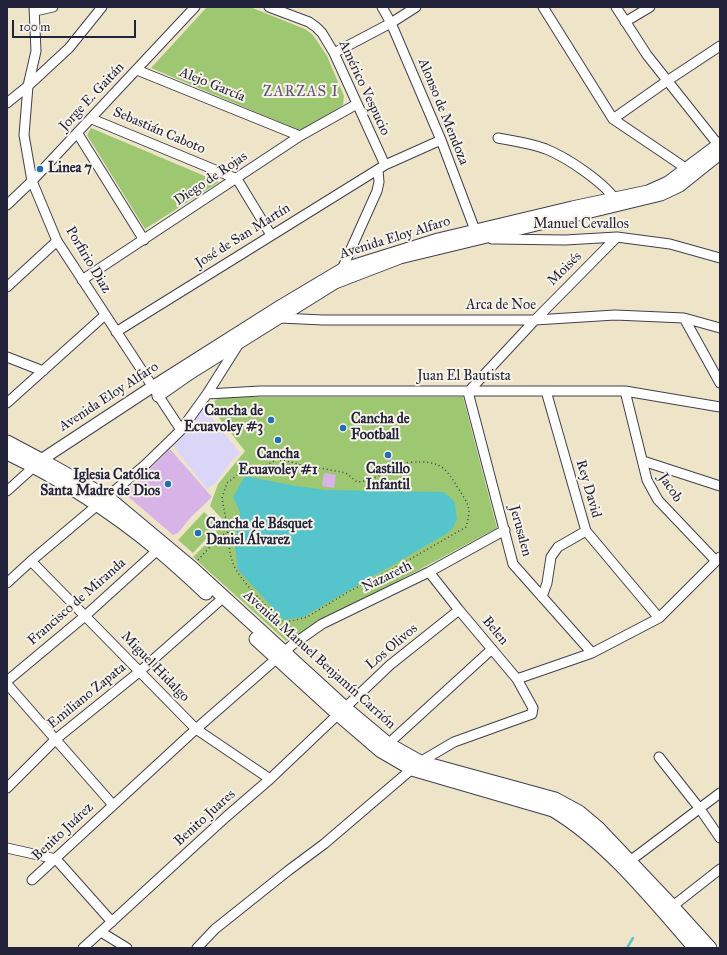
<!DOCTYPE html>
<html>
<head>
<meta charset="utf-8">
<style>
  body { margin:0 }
  #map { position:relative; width:727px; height:955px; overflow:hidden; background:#eee5c9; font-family:"IM FELL Great Primer",serif }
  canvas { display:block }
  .frame { position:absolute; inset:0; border:8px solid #22223b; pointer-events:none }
  .scale { position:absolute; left:12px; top:20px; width:124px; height:18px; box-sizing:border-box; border:2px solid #22223b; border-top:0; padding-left:5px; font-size:12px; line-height:14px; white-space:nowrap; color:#22223b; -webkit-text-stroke:3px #f7f3e8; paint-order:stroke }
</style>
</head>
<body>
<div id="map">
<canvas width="727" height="955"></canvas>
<div class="frame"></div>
<div class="scale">100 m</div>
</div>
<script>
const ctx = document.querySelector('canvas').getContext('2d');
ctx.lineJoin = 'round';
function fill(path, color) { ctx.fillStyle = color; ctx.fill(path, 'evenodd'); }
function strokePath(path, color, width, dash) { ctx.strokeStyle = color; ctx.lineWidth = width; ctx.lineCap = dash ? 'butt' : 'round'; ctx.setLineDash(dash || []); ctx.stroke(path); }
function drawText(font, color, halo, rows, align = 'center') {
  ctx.font = font + ' "IM FELL Great Primer",serif'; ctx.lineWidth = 4; ctx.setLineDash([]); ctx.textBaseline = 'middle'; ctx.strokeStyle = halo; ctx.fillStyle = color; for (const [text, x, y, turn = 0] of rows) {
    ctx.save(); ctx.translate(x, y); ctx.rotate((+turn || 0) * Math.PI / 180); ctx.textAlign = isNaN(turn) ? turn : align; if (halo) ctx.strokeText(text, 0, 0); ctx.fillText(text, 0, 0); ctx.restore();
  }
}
const built = new Path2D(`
  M203,407L240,453L231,462L216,483L207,489L173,446L185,433Z`);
const green = new Path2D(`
  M207,7H250L305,29L313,35L327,56L344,96L343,105L301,131L151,68Z
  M91,128L219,182L145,229L87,135Z
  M220,397H463L497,528L286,641L193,557L211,539L223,520L210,506L218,484L245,451L209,405Z
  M204,512L219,525L193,553L178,540Z`);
const water = new Path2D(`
  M245,476L290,485L325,490L443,492L451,498L455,503L457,519L453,528L446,534L303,617L284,620L238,570L235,545L240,512L233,497Z`);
const stream = new Path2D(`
  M627,948L633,938`);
const building = new Path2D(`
  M170,449L212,497L191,517L178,533L173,535L125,494Z
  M385,451H392V460H385Z
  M324,473L336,475L334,488L322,486Z`);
const path = new Path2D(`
  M198,560L218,538L228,532L222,498L227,483L240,473H252L259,470L277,459L295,463L309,468H320L346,473L357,482C379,480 384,470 402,464C407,462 415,462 420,462C442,462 447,470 458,488C468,504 472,507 466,527L402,564L348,592L307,617L291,621H280C268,607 238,579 233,563C229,553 229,542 228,532`);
const minor = new Path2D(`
  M34,7L36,51L28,86L24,135L32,181L57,241L181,430
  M269,7L309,22L316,27L322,33L334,53L385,165
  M382,7L391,23L441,140L475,230
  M543,7L613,119L687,169
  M616,7L647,55L720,147
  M35,11L53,7
  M625,22L650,7
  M334,53L391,23L416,7
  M137,70L300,136
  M7,103L28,86L69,48L102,7
  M92,119L237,179L271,235
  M613,119L667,81L720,46
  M78,134L144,240
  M498,138C514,141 530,143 546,149C568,158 605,183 617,202
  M7,205L32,181L195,7
  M489,236L492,239H496L565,240L617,237L670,244L720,258
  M342,269L377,191L379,182L378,170
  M82,280L300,136L357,104
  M7,287L57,241
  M280,318L323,320H535L615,315L684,318L720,328
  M684,318L720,383
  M116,332L385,165L441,140
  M7,357L43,371
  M546,391L586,531L659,618
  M625,391L647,480L658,500L716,561
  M468,392L513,564L592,653
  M468,392L535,320L617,237
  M207,394L260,391H625L720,407
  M7,403L105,315
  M643,461L720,486
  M7,491L37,464
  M31,561L196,729L270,779
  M7,583L31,561L145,465L181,430L207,394L238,345
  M542,597L547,583L551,557L558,547L586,531
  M517,679L592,653L659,618L720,557
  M7,681L85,616L162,546
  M7,684L113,805
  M388,744L492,649
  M659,757L700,809L720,838
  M7,788L56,739L139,672L224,597
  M7,848L56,859L112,922
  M626,864L720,793
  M32,880L196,729L292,645L322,624L429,572L505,530
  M669,909L720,869
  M101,932L127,948
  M83,948L226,817L270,779L390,665L459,610
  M197,948L215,929L289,870L324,844L420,762L454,742L532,714L533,708L517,679L459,610L429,572`);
const tertiary = new Path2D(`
  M158,396L191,373L335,283L400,258L661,195L680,186L720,154
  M41,460L152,387L280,306L342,269L438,239L572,207L648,191L668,182L720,143`);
const secondary = new Path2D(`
  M7,442L41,460L107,497L192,568L345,708L388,744L420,762L555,799L579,812L598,828L672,906L710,948
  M7,453C61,479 112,512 158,550C175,564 190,578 206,593
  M256,639L338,714L381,751L412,769L553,810C608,843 653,900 695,948`);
const markers = [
  [40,169,4,"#1f6fb2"],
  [271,420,4,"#1f6fb2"],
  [343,428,4,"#1f6fb2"],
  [278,440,4,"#1f6fb2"],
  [388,455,4,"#1f6fb2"],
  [168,484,4,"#1f6fb2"],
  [198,533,4,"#1f6fb2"]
];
const streetNames = [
  ["Alejo García",212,85,22],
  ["Américo Vespucio",364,88,65],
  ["Jorge E. Gaitán",92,97,-47],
  ["Alonso de Mendoza",443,112,68],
  ["Sebastián Caboto",159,131,23],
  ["Diego de Rojas",211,179,-34],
  ["Manuel Cevallos",581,225],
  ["José de San Martín",243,236,-32],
  ["Avenida Eloy Alfaro",395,238,-17],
  ["Porfirio Diaz",88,260,59],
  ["Moisés",565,269,-45],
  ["Arca de Noe",501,306],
  ["Juan El Bautista",464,377],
  ["Avenida Eloy Alfaro",109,397,-33],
  ["Jacob",670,488,56],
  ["Rey David",588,489,74],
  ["Jerusalen",520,531,75],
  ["Nazareth",387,577,-26],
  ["Francisco de Miranda",77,602,-41],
  ["Belen",495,631,50],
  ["Los Olivos",392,647,-40],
  ["Avenida Manuel Benjamín Carrión",319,660,42],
  ["Miguel Hidalgo",155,667,46],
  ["Emiliano Zapata",87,696,-39],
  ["Benito Juares",205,818,-42],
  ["Benito Juárez",63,832,-43]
];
const poiNames = [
  ["Linea 7",48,169],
  ["Cancha de",263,412,"right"],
  ["Ecuavoley #3",263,428,"right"],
  ["Cancha de",351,420],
  ["Football",351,436],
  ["Cancha",278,455,"center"],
  ["Ecuavoley #1",278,471,"center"],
  ["Castillo",388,470,"center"],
  ["Infantil",388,486,"center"],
  ["Iglesia Católica",160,476,"right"],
  ["Santa Madre de Dios",160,492,"right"],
  ["Cancha de Básquet",206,525],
  ["Daniel Álvarez",206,541]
];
const neighbourhoodNames = [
  ["ZARZAS I",301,92]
];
fill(built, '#dbd6f7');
fill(green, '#9ec772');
fill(water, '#56c4cb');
strokePath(stream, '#56c4cb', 2.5);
fill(building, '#d8b3e7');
strokePath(minor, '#413f50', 11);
strokePath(tertiary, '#413f50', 13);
strokePath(secondary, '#413f50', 15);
strokePath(path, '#413f50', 1.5, [1, 3]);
strokePath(minor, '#fff', 9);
strokePath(tertiary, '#fff', 11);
strokePath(secondary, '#fff', 13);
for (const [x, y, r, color] of markers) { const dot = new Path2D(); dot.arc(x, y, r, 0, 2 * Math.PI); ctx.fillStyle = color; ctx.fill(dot); strokePath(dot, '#f7f3e8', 1.5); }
drawText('14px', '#22223b', '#f7f3e8', streetNames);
drawText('bold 14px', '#22223b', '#f7f3e8', poiNames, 'left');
ctx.letterSpacing = '1px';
drawText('15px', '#625577', '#f7f3e8', neighbourhoodNames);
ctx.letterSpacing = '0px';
</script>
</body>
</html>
